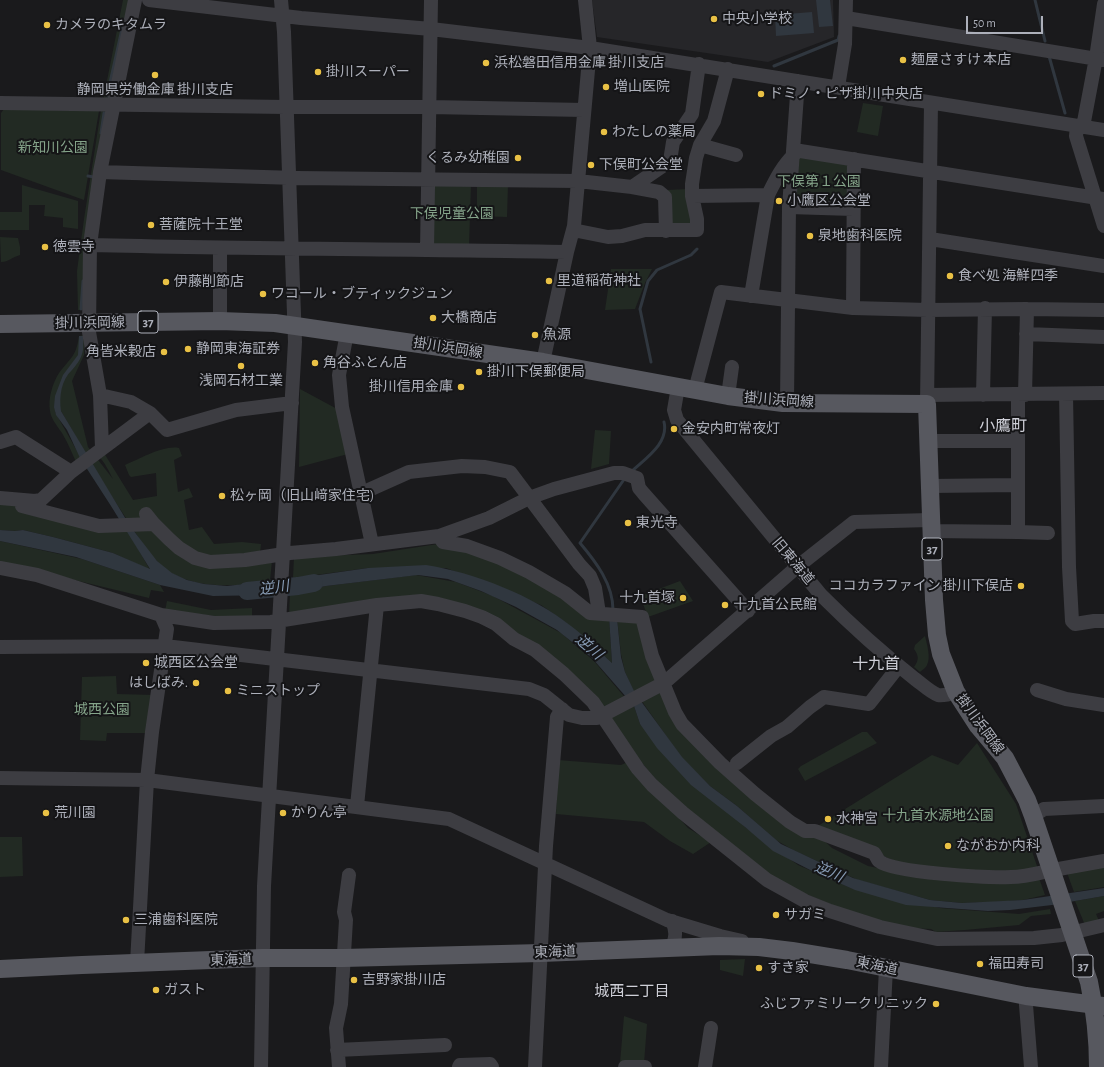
<!DOCTYPE html>
<html>
<head>
<meta charset="utf-8">
<style>
  body { margin:0 }
  #map { position:relative; width:1104px; height:1067px; overflow:hidden; background:#1a1a1c; font-family:"Alegreya Sans",sans-serif }
  canvas { display:block }
  .scale { position:absolute; left:966px; top:16px; width:77px; height:18px; box-sizing:border-box; border:2px solid #adb0ba; border-top:0; padding-left:5px; font-size:12px; line-height:14px; white-space:nowrap; color:#adb0ba; -webkit-text-stroke:3px #151517; paint-order:stroke }
</style>
</head>
<body>
<div id="map">
<canvas width="1104" height="1067"></canvas>
<div class="scale">50 m</div>
</div>
<script>
const ctx = document.querySelector('canvas').getContext('2d');
ctx.lineJoin = 'round';
function fill(path, color) { ctx.fillStyle = color; ctx.fill(path, 'evenodd'); }
function strokePath(path, color, width, dash) { ctx.strokeStyle = color; ctx.lineWidth = width; ctx.lineCap = dash ? 'butt' : 'round'; ctx.setLineDash(dash || []); ctx.stroke(path); }
function drawText(font, color, halo, rows, align = 'center') {
  ctx.font = font + ' "Alegreya Sans","Noto Sans JP",sans-serif'; ctx.lineWidth = 4; ctx.setLineDash([]); ctx.textBaseline = 'middle'; ctx.strokeStyle = halo; ctx.fillStyle = color; for (const [text, x, y, turn = 0] of rows) {
    ctx.save(); ctx.translate(x, y); ctx.rotate((+turn || 0) * Math.PI / 180); ctx.textAlign = isNaN(turn) ? turn : align; if (halo) ctx.strokeText(text, 0, 0); ctx.fillText(text, 0, 0); ctx.restore();
  }
}
const built = new Path2D(`
  M592,0H833L834,37L768,62L597,37Z`);
const green = new Path2D(`
  M123,0H133L84,310H78L77,271L84,219L100,116Z
  M863,103L883,106L878,136L857,132Z
  M4,109L99,111L84,200L1,170V113Z
  M801,157L847,163L849,168V204L794,201L798,158Z
  M438,183L471,184L469,247L436,246L432,242L434,187Z
  M22,185L78,201V229L63,227V218L44,216L45,205H29V230H0V212H22Z
  M477,185H508L507,217L477,216Z
  M689,189L694,227L668,228L666,190Z
  M0,237L18,238L20,247V255C12,257 9,262 1,262Z
  M611,269H652L645,283L635,309L605,310Z
  M85,335L84,355L72,381L88,447L113,479C109,472 106,464 100,458L104,453L133,500L157,496L156,473L131,477L129,475L125,465C140,459 163,445 179,448L182,456L174,460L178,492L189,488L193,497L184,500L189,530L202,527L214,544L242,542L261,544L260,553L248,557L188,554L272,560L270,581C241,586 205,589 177,576C152,564 137,534 122,512C100,479 81,445 61,411L55,412L86,467L77,464C72,453 68,443 62,433C58,427 51,419 50,411C48,399 52,384 59,373C71,357 76,357 79,336Z
  M300,389L339,410L348,454L299,467Z
  M595,430L611,431L609,464L591,469Z
  M0,499L124,524L150,570L113,553L53,537L23,530L15,531L0,530Z
  M0,541L82,559L160,585L164,592L151,590L149,598L0,562Z
  M438,544L498,560L609,617L612,663L564,621L541,605L446,568H368L293,578L294,557L373,554Z
  M416,575L456,582L493,596L561,633L594,661L633,707L634,706L640,724L745,827L798,865L851,888L940,908L1019,914L1050,909L1051,914L1031,916L1019,925L965,930L936,932L931,929L905,928L878,924L782,884L680,807L540,646L437,600L289,616L290,593L326,586Z
  M680,581L693,601L648,617L640,596Z
  M167,601L211,610L252,608V618L244,619L165,611Z
  M617,618L640,623L657,682L634,692L625,672L621,654Z
  M925,636C927,644 931,658 927,665C926,668 922,670 920,672L914,667C919,660 919,656 914,649L915,645Z
  M116,676L117,694L154,695L148,733H107L106,741L80,740L82,677Z
  M662,690L695,742L818,835L832,848L868,866L893,871L1039,878L1045,895L1023,900L995,902L962,903L930,900L858,880L793,850L776,840L737,806L710,786L681,757L641,700Z
  M862,732H867L877,743L805,781L798,769L801,766Z
  M977,743L1016,804L1038,869L1014,874L916,869L813,829L932,755L958,765Z
  M558,760L621,765L628,762L688,828L711,842L693,854L670,841L644,822L556,814Z
  M0,837H22L23,876L0,877Z
  M1104,863V887L1074,892L1066,870Z
  M1104,896V911L1096,914L1099,921L1085,925L1075,901Z
  M745,959L743,976L720,970V960Z
  M624,1016L647,1024L644,1063H620Z`);
const water = new Path2D(`
  M816,0H830L833,26L819,27Z
  M812,12L814,33L776,36L775,15Z
  M79,336H83C83,342 84,349 82,354C80,361 76,365 72,370C61,380 59,397 61,411L130,526L157,561L172,573L187,580L204,584L227,586L270,581V595L213,596L160,585L76,557L0,541V530L15,531L23,530L53,537L113,553L150,569L111,506L80,458L67,430L56,415L54,407L55,396L63,375L78,355Z
  M426,565C473,572 534,596 571,626C586,637 599,651 612,663L609,617L617,618L621,657L625,672L635,693L682,757L710,786L737,806L781,844L853,878L930,900L962,903L1023,900L1104,888V896L1052,905L1010,910L988,911L906,905L855,890L814,872L773,851L745,827L691,785L657,748L640,724L634,706L592,658L557,630L516,607L481,591L456,582L448,579L418,575L326,586L290,593L291,579L368,568Z`);
const stream = new Path2D(`
  M1035,0L1045,41
  M1049,56L1065,113
  M774,66L838,40L839,36
  M107,96L124,20
  M101,133L104,113
  M88,176L94,177
  M81,309L83,281
  M651,362L640,309L648,281L657,270L691,255L697,249
  M632,471C646,458 669,443 664,422
  M613,610C613,584 596,562 580,543L625,478`);
const river = new Path2D(`
  M247,591L298,586L314,583`);
const minor = new Path2D(`
  M149,0L301,18L431,29L590,48L1104,130
  M846,18L1104,60
  M838,87L845,44L846,0
  M0,103L286,107H430L584,110
  M1077,126L1076,136L1104,226
  M1083,127L1096,58L1104,4
  M700,145L736,155
  M794,150L1104,199
  M100,172L296,178L578,181L632,187L670,161L673,142L692,114L699,64
  M632,187L659,192L665,197L666,231
  M692,196L768,195C775,181 782,166 794,155
  M789,207L853,209
  M573,230L608,237L622,236L645,230H697V219L692,196V184L696,158L700,145L714,121L728,69
  M930,239L1104,266
  M90,245C249,249 408,249 567,252
  M427,250L431,0
  M751,296L768,195
  M853,308L854,159
  M220,321V248
  M347,333L339,375L342,407L372,544
  M1026,334L1104,337
  M543,362L567,252L574,226L590,48L585,0
  M678,387L674,410L677,420L821,595C851,625 882,653 915,679C922,684 930,692 938,695C944,696 950,694 956,692
  M695,390L721,292L853,308L928,310L1027,309L1104,310
  M1066,394L1069,567L1072,621L1075,624L1094,621H1104
  M100,395L131,402L150,413L167,430L236,410L292,403
  M927,395L1104,393
  M983,395L985,308
  M1025,395L1027,309
  M728,396L732,367
  M787,403L789,207L798,81
  M927,404L931,103
  M928,441H1018
  M0,442L16,437L71,472
  M102,448L100,395L89,332L90,245L100,172L135,0
  M930,486L1018,485
  M362,493L409,472L462,466L485,467L510,472L579,564L590,576L595,588L599,613
  M0,498L35,501L41,500L71,472L150,413
  M22,506L99,526L154,524
  M146,514L154,524L169,539L179,548L195,558L210,562L245,560L290,553L336,549L439,536L489,518L529,498L554,489L614,473H623L637,478L639,488L644,494L748,611
  M931,531L1018,532V395
  M1018,532L1048,533
  M439,536L443,542L467,546L500,558L529,572L565,593L590,613L642,617L652,656L675,712L682,724L720,763L755,794L790,822L805,831H815L874,853C876,855 877,859 879,861C893,873 990,878 1011,877C1025,877 1039,873 1053,870C1070,867 1087,864 1104,861
  M0,568L37,575L161,615L214,623L271,622L377,605L421,601L438,604L465,611L482,617L496,624L514,639L535,650L564,674L593,702L638,769L652,785L683,813L767,880L805,901L830,911L880,927L937,939L1034,938L1062,935L1104,925
  M0,647L165,646L529,689L544,695L569,715L582,718H597L664,683L797,567L854,522L930,520
  M1037,690L1066,699L1104,705
  M737,763L771,736L787,727L810,707L824,697L869,704L899,666
  M0,778L147,780L449,819L667,920L720,936L742,941
  M357,806L377,605
  M1033,816L1044,809L1104,806
  M671,949C676,939 677,931 672,921
  M137,963L147,780L152,732L167,629L161,615
  M1026,996V1005L1031,1067
  M337,1050L445,1045
  M261,1067L264,886L295,342L284,32L281,0
  M339,1067L336,1028L341,1004L346,920L344,912L349,875
  M459,1067L460,1065L490,1064L492,1067
  M535,1067L546,846L557,717L562,709
  M625,1067H645
  M705,1067L711,1028
  M881,1067L886,968`);
const major = new Path2D(`
  M0,324L220,321L275,323L543,362L728,396L783,403L927,404L934,600L937,635L941,654L956,692L978,726L1005,758L1027,800L1033,816L1089,982C1095,1011 1098,1038 1098,1067
  M0,969L82,965L262,958H343L541,953L719,946L759,947L792,951L847,960L1026,996L1104,1006`);
const markers = [
  [714,19,4,"#e9c145"],
  [47,25,4,"#e9c145"],
  [903,60,4,"#e9c145"],
  [486,63,4,"#e9c145"],
  [318,72,4,"#e9c145"],
  [155,75,4,"#e9c145"],
  [606,87,4,"#e9c145"],
  [761,94,4,"#e9c145"],
  [604,132,4,"#e9c145"],
  [518,158,4,"#e9c145"],
  [591,165,4,"#e9c145"],
  [779,201,4,"#e9c145"],
  [151,225,4,"#e9c145"],
  [810,236,4,"#e9c145"],
  [45,247,4,"#e9c145"],
  [950,276,4,"#e9c145"],
  [549,281,4,"#e9c145"],
  [166,282,4,"#e9c145"],
  [263,294,4,"#e9c145"],
  [433,318,4,"#e9c145"],
  [535,335,4,"#e9c145"],
  [188,349,4,"#e9c145"],
  [164,352,4,"#e9c145"],
  [315,363,4,"#e9c145"],
  [241,366,4,"#e9c145"],
  [479,372,4,"#e9c145"],
  [461,387,4,"#e9c145"],
  [674,429,4,"#e9c145"],
  [222,496,4,"#e9c145"],
  [628,523,4,"#e9c145"],
  [1021,586,4,"#e9c145"],
  [683,598,4,"#e9c145"],
  [725,605,4,"#e9c145"],
  [146,663,4,"#e9c145"],
  [196,683,4,"#e9c145"],
  [228,691,4,"#e9c145"],
  [46,813,4,"#e9c145"],
  [283,813,4,"#e9c145"],
  [828,819,4,"#e9c145"],
  [948,846,4,"#e9c145"],
  [776,915,4,"#e9c145"],
  [126,920,4,"#e9c145"],
  [980,964,4,"#e9c145"],
  [759,968,4,"#e9c145"],
  [354,980,4,"#e9c145"],
  [156,990,4,"#e9c145"],
  [936,1004,4,"#e9c145"]
];
const shields = [
  [148,322,20],
  [932,549,20],
  [1083,966,20]
];
const shieldNames = [
  ["37",148,322],
  ["37",932,549],
  ["37",1083,966]
];
const poiNames = [
  ["中央小学校",722,19],
  ["カメラのキタムラ",55,25],
  ["麺屋さすけ 本店",911,60],
  ["浜松磐田信用金庫 掛川支店",494,63],
  ["掛川スーパー",326,72],
  ["増山医院",614,87],
  ["静岡県労働金庫 掛川支店",155,90,"center"],
  ["ドミノ・ピザ掛川中央店",769,94],
  ["わたしの薬局",612,132],
  ["くるみ幼稚園",510,158,"right"],
  ["下俣町公会堂",599,165],
  ["小鷹区公会堂",787,201],
  ["菩薩院十王堂",159,225],
  ["泉地歯科医院",818,236],
  ["徳雲寺",53,247],
  ["食べ処 海鮮四季",958,276],
  ["里道稲荷神社",557,281],
  ["伊藤削節店",174,282],
  ["ワコール・ブティックジュン",271,294],
  ["大橋商店",441,318],
  ["魚源",543,335],
  ["静岡東海証券",196,349],
  ["角皆米穀店",156,352,"right"],
  ["角谷ふとん店",323,363],
  ["掛川下俣郵便局",487,372],
  ["浅岡石材工業",241,381,"center"],
  ["掛川信用金庫",453,387,"right"],
  ["金安内町常夜灯",682,429],
  ["松ヶ岡（旧山﨑家住宅)",230,496],
  ["東光寺",636,523],
  ["ココカラファイン 掛川下俣店",1013,586,"right"],
  ["十九首塚",675,598,"right"],
  ["十九首公民館",733,605],
  ["城西区公会堂",154,663],
  ["はしばみ.",188,683,"right"],
  ["ミニストップ",236,691],
  ["荒川園",54,813],
  ["かりん亭",291,813],
  ["水神宮",836,819],
  ["ながおか内科",956,846],
  ["サガミ",784,915],
  ["三浦歯科医院",134,920],
  ["福田寿司",988,964],
  ["すき家",767,968],
  ["吉野家掛川店",362,980],
  ["ガスト",164,990],
  ["ふじファミリークリニック",928,1004,"right"]
];
const parkNames = [
  ["新知川公園",53,148],
  ["下俣第１公園",819,182],
  ["下俣児童公園",452,214],
  ["城西公園",102,710],
  ["十九首水源地公園",938,816]
];
const streetNames = [
  ["掛川浜岡線",90,323,-1],
  ["掛川浜岡線",448,348,9],
  ["掛川浜岡線",779,400,4],
  ["旧東海道",793,561,50],
  ["掛川浜岡線",980,724,54],
  ["東海道",555,952,-2],
  ["東海道",231,960,-2],
  ["東海道",877,966,12]
];
const waterNames = [
  ["逆川",274,588,-8],
  ["逆川",589,647,40],
  ["逆川",829,872,23]
];
const neighbourhoodNames = [
  ["城西二丁目",632,991]
];
const quarterNames = [
  ["小鷹町",1003,426],
  ["十九首",876,664]
];
fill(built, '#262629');
fill(green, '#222a23');
fill(water, '#30373f');
strokePath(stream, '#30373f', 3);
strokePath(river, '#30373f', 18);
strokePath(minor, '#3d3d42', 14);
strokePath(major, '#57585f', 18);
for (const [x, y, r, color] of markers) { const dot = new Path2D(); dot.arc(x, y, r, 0, 2 * Math.PI); ctx.fillStyle = color; ctx.fill(dot); strokePath(dot, '#151517', 1.5); }
for (const [x, y, w] of shields) { const box = new Path2D(); box.roundRect(x - w / 2, y - 11, w, 22, 3); ctx.fillStyle = '#151517'; ctx.fill(box); strokePath(box, '#adb0ba', 1); }
drawText('bold 13px', '#adb0ba', null, shieldNames);
drawText('14px', '#adb0ba', '#151517', poiNames, 'left');
drawText('14px', '#85a48a', '#151517', parkNames);
drawText('14px', '#adb0ba', '#151517', streetNames);
drawText('italic 15px', '#869ab3', '#151517', waterNames);
drawText('15px', '#cecfd7', '#151517', neighbourhoodNames);
drawText('16px', '#cecfd7', '#151517', quarterNames);
</script>
</body>
</html>
